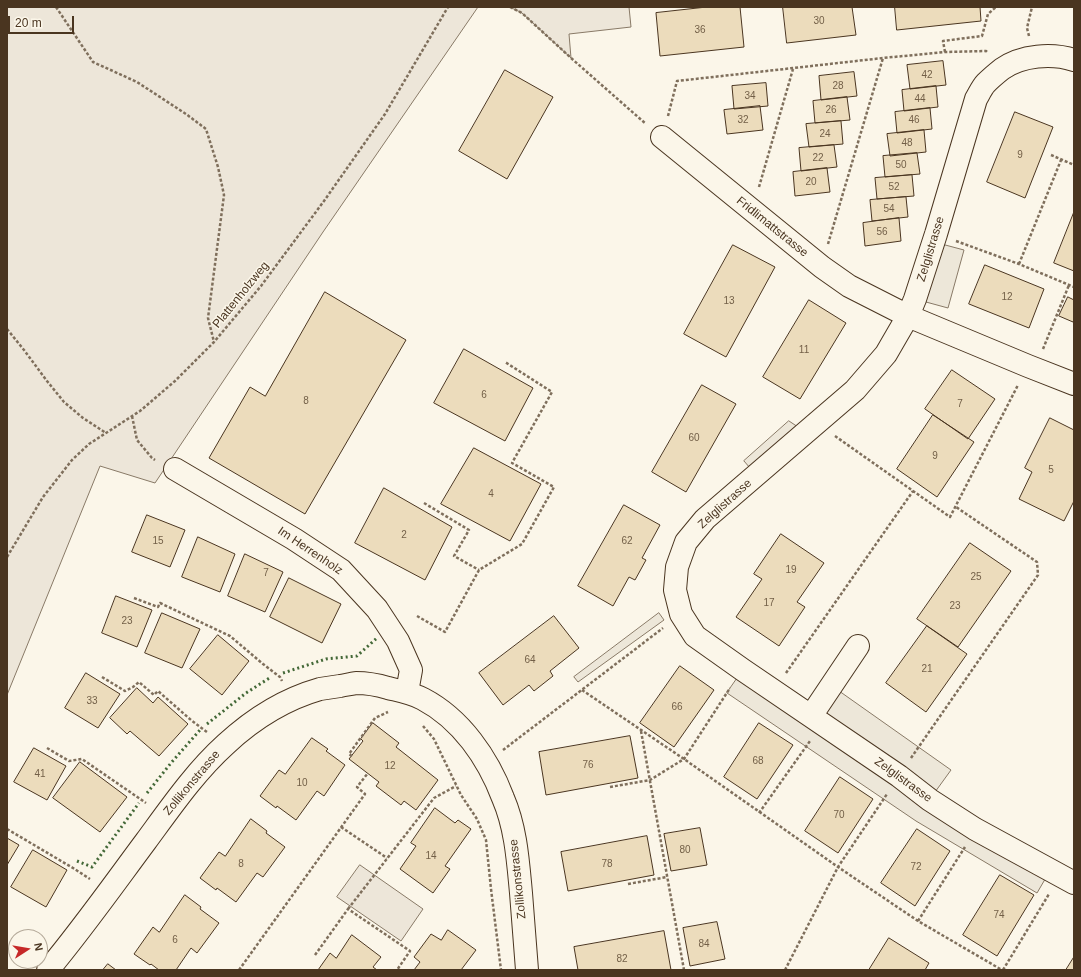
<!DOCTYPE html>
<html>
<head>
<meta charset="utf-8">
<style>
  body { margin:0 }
  #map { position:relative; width:1081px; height:977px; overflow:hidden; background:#fbf6e9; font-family:Helvetica,sans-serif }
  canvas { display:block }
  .frame { position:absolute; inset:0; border:8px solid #4a3520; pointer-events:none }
  .north { position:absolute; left:8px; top:929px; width:40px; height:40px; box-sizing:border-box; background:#fbf6e9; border:1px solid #b4a999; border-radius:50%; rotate:78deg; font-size:11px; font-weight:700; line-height:16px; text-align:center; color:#4a3520 }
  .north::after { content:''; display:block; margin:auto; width:14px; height:18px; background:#c62828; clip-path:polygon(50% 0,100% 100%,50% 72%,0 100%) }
  .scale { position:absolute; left:8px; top:16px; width:66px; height:18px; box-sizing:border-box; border:2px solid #4a3520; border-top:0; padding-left:5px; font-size:12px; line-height:14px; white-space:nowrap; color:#4a3520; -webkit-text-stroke:3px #fbf6e9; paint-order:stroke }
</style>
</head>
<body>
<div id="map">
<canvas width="1081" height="977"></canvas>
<div class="frame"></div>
<div class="north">N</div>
<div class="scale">20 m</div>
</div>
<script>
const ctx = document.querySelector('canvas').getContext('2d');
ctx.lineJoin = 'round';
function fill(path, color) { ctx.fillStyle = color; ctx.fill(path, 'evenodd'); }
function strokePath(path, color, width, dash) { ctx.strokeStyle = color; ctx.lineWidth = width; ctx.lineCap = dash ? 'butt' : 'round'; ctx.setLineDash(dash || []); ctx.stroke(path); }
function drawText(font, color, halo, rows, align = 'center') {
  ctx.font = font + ' Helvetica,sans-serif'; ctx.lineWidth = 3; ctx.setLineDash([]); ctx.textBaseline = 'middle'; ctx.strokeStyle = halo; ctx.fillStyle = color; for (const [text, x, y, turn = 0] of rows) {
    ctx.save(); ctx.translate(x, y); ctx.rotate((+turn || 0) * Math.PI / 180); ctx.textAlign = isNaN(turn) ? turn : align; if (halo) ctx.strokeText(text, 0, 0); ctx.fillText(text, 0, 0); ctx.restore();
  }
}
const green = new Path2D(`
  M7,7H478L323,232L155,483L100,466L7,695Z
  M510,7H629L631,27L569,34L571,58L522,13Z
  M360,865L423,909L401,941L337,897Z`);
const parking = new Path2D(`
  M934,242L964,250L948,308L915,299Z
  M789,421L798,427L750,468L744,461Z
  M659,613L664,620L578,682L574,677Z
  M743,670L811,716L832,686L951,770L930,799L1051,869L1037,893L916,821L727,693Z`);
const building = new Path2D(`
  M707,7H740L744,47L660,56L656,13Z
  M783,7H852L856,35L787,43Z
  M895,7H980L981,21L897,30Z
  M943,61L946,85L910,89L907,65Z
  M505,70L553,97L507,179L459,151Z
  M854,72L857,96L821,100L819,76Z
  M766,83L768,106L734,109L732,86Z
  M936,86L938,107L904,111L902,90Z
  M847,97L850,120L815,123L813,101Z
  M760,106L763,130L727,134L724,110Z
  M930,108L932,129L897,133L895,112Z
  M1015,112L1053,127L1025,198L987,182Z
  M841,121L843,144L809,147L806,124Z
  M924,130L926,152L890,156L887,134Z
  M834,145L837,167L801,171L799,148Z
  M917,153L920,174L885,177L883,156Z
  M827,168L830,192L795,196L793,172Z
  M912,175L914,196L877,199L875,178Z
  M906,197L908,217L872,221L870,200Z
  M1074,212V271L1054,263Z
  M899,218L901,241L865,246L863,223Z
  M733,245L775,267L726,357L684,334Z
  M985,265L1044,289L1029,328L969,304Z
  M325,292L406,340L305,514L209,458L250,387L265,396Z
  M1068,297L1074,300V320L1073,322L1059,316Z
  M809,300L846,323L800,399L763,377Z
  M464,349L533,388L505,441L434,403Z
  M952,370L995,399L968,439L925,409Z
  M702,385L736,404L686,492L652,472Z
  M933,415L974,442L937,497L897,469Z
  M1050,418L1074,430V501L1064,521L1019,499L1032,472L1025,468Z
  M474,448L541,484L510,541L441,504Z
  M384,488L452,527L425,580L355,543Z
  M624,505L660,525L642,558L646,560L635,580L629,577L613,606L578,586Z
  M147,515L185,530L170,567L132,552Z
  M781,534L824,563L797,602L805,607L779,646L736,617L762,579L754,574Z
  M198,537L235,554L220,592L182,577Z
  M970,543L1011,571L958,647L917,619Z
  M245,554L283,572L265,612L228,596Z
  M289,578L341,604L322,643L270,617Z
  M116,596L152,610L137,647L102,633Z
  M162,613L200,629L182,668L145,653Z
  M554,616L579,648L550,671L553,676L534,691L529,685L503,705L479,673Z
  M927,626L967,654L926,712L886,683Z
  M218,635L249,661L222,695L190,669Z
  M680,666L714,690L674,747L640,723Z
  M86,673L120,694L98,728L65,708Z
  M137,688L153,703L158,697L188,724L159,756L130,731L127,734L110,718Z
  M373,723L399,743L396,747L438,780L416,810L404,801L401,805L376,786L379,782L349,759L363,741L361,739Z
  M759,723L793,745L757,799L724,777Z
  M630,736L638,778L546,795L539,752Z
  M312,738L328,749L326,751L345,765L324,796L317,791L296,820L277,806L276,808L260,796L279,770L285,774Z
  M34,748L66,766L47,800L14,782Z
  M80,762L127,797L100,832L53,798Z
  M840,777L873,799L838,853L805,831Z
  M435,808L455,823L458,820L471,829L445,866L450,869L433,893L400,869L416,846L411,843Z
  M251,819L267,831L266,833L285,847L263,877L257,873L236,902L217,888L216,890L200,878L219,852L225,856Z
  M700,828L707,865L671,871L664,834Z
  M917,829L950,851L915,906L881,883Z
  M647,836L654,875L568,891L561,852Z
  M7,838L19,845L7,865Z
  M33,850L67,870L46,907L11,887Z
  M1000,875L1034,895L997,956L963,935Z
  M185,895L201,907L200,909L219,923L197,953L191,948L176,970H159L151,964L150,965L134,954L153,927L159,932Z
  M717,922L725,959L690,966L683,928Z
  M448,930L476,950L461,970H414L420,962L414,957L431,934L441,940Z
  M664,931L671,970H578L574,947Z
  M352,935L381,957L373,967L377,970H318L330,953L336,958Z
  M889,938L929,963L925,970H869Z
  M1074,957V970H1066Z
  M108,964L116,970H103Z`);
const path = new Path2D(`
  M56,7L93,62L137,82L186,114L206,129L218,167L224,195L208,318L214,342
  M510,7L522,13L571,58L646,124
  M1029,36L1027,28L1032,7
  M945,52L943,41L982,36L988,14L996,7
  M668,116L677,81L883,58L945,52L986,51L988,53
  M1051,155L1074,165
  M759,187L793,69
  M956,241L1019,264L1074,287
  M828,244L883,58
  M1019,264L1061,160
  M7,329L24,350L47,381L64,402L83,418L106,433
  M1043,349L1069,285
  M132,416L137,440L152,458L155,460
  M835,436L950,517L1018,385
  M424,503L469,530L454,556L479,570
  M7,557L43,497L72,460L89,444L140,411L175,381L214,342L261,286L324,201L385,114L448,7
  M134,598L158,607L160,603L230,636L263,664L280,677L282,681
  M417,616L445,632L479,570L522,544L554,487L512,463L552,392L505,362
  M786,673L913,491
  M102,677L125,691L133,687L139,682L154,695L158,691L191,720L207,732
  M582,690L684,759L838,867L918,921L1002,970
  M423,726L434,739L461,795L477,819L486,840L491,889L501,970
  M641,731L684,970
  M47,748L69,761L82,759L146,803
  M503,750L663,628
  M352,756L349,754L375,718L388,712
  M911,758L1038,575L1037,562L956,507
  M610,787L650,780L684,759L730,688
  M759,813L810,741
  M341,827L387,858
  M7,829L73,868L90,879
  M628,884L667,877
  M348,909L434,798L456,786
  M918,921L965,847
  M315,955L348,909L410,951L397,970
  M239,970L365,794L357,787L368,773
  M785,970L838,867L887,794
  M1003,970L1049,894`);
const minor = new Path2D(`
  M1074,60C1052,53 1022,55 1002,69C997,73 991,78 986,83C982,87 979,94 976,99L936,234L915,299L908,316L886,354L855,390L705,519L686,542L677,567L675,590L681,614L695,636L743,670L899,776L930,800L975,829L1074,883
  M662,137L822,267L849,286L908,316L1028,366L1074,384
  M175,469L294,539L341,570L377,609L398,641L411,670L407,692
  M811,716L858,646`);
const major = new Path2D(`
  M48,970C83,928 114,884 146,841C171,807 195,772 226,744C253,719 285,699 320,689C327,688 333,687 340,686C345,685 351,684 356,683C366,683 378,685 388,688C400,691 412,693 423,699C461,719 488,758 503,798C516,828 518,861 521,893C523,919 525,944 527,970`);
const hedge = new Path2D(`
  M283,673L326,659L357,656L378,637
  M207,724L246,693L271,677
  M147,793L171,763L200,730
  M77,861L92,867L139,803`);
const numberNames = [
  ["30",819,21],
  ["36",700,30],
  ["42",927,75],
  ["28",838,86],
  ["34",750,96],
  ["44",920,99],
  ["26",831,110],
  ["32",743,120],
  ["46",914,120],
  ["24",825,134],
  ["48",907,143],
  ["9",1020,155],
  ["22",818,158],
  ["50",901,165],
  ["20",811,182],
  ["52",894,187],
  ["54",889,209],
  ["56",882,232],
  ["12",1007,297],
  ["13",729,301],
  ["11",804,350],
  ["6",484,395],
  ["8",306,401],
  ["7",960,404],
  ["60",694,438],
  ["9",935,456],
  ["5",1051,470],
  ["4",491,494],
  ["2",404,535],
  ["15",158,541],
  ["62",627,541],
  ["19",791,570],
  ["7",266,573],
  ["25",976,577],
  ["17",769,603],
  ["23",955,606],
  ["23",127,621],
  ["64",530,660],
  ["21",927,669],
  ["33",92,701],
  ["66",677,707],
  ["68",758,761],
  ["76",588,765],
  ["12",390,766],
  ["41",40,774],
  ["10",302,783],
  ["70",839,815],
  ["80",685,850],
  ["14",431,856],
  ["8",241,864],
  ["78",607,864],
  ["72",916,867],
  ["74",999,915],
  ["6",175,940],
  ["84",704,944],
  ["82",622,959]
];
const streetNames = [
  ["Fridlimattstrasse",772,227,39],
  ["Zelglistrasse",931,249,-73],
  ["Plattenholzweg",241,295,-51],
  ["Zelglistrasse",725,504,-42],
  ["Im Herrenholz",310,551,34],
  ["Zelglistrasse",903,780,36],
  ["Zollikonstrasse",192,783,-50],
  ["Zollikonstrasse",518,879,-96]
];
fill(green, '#ede6d9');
strokePath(green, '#887966', 1);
fill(parking, '#ede7d9');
strokePath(parking, '#887966', 1);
fill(building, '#ecdcbc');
strokePath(building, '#4a3520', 1);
strokePath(minor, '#4a3520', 24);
strokePath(major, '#4a3520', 24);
strokePath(path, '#7f6f5c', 2.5, [3, 2]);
strokePath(minor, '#fbf6e9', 22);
strokePath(major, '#fbf6e9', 22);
strokePath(hedge, '#436837', 3, [2, 3]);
drawText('10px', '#725f47', null, numberNames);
drawText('12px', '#4a3520', '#fbf6e9', streetNames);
</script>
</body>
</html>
